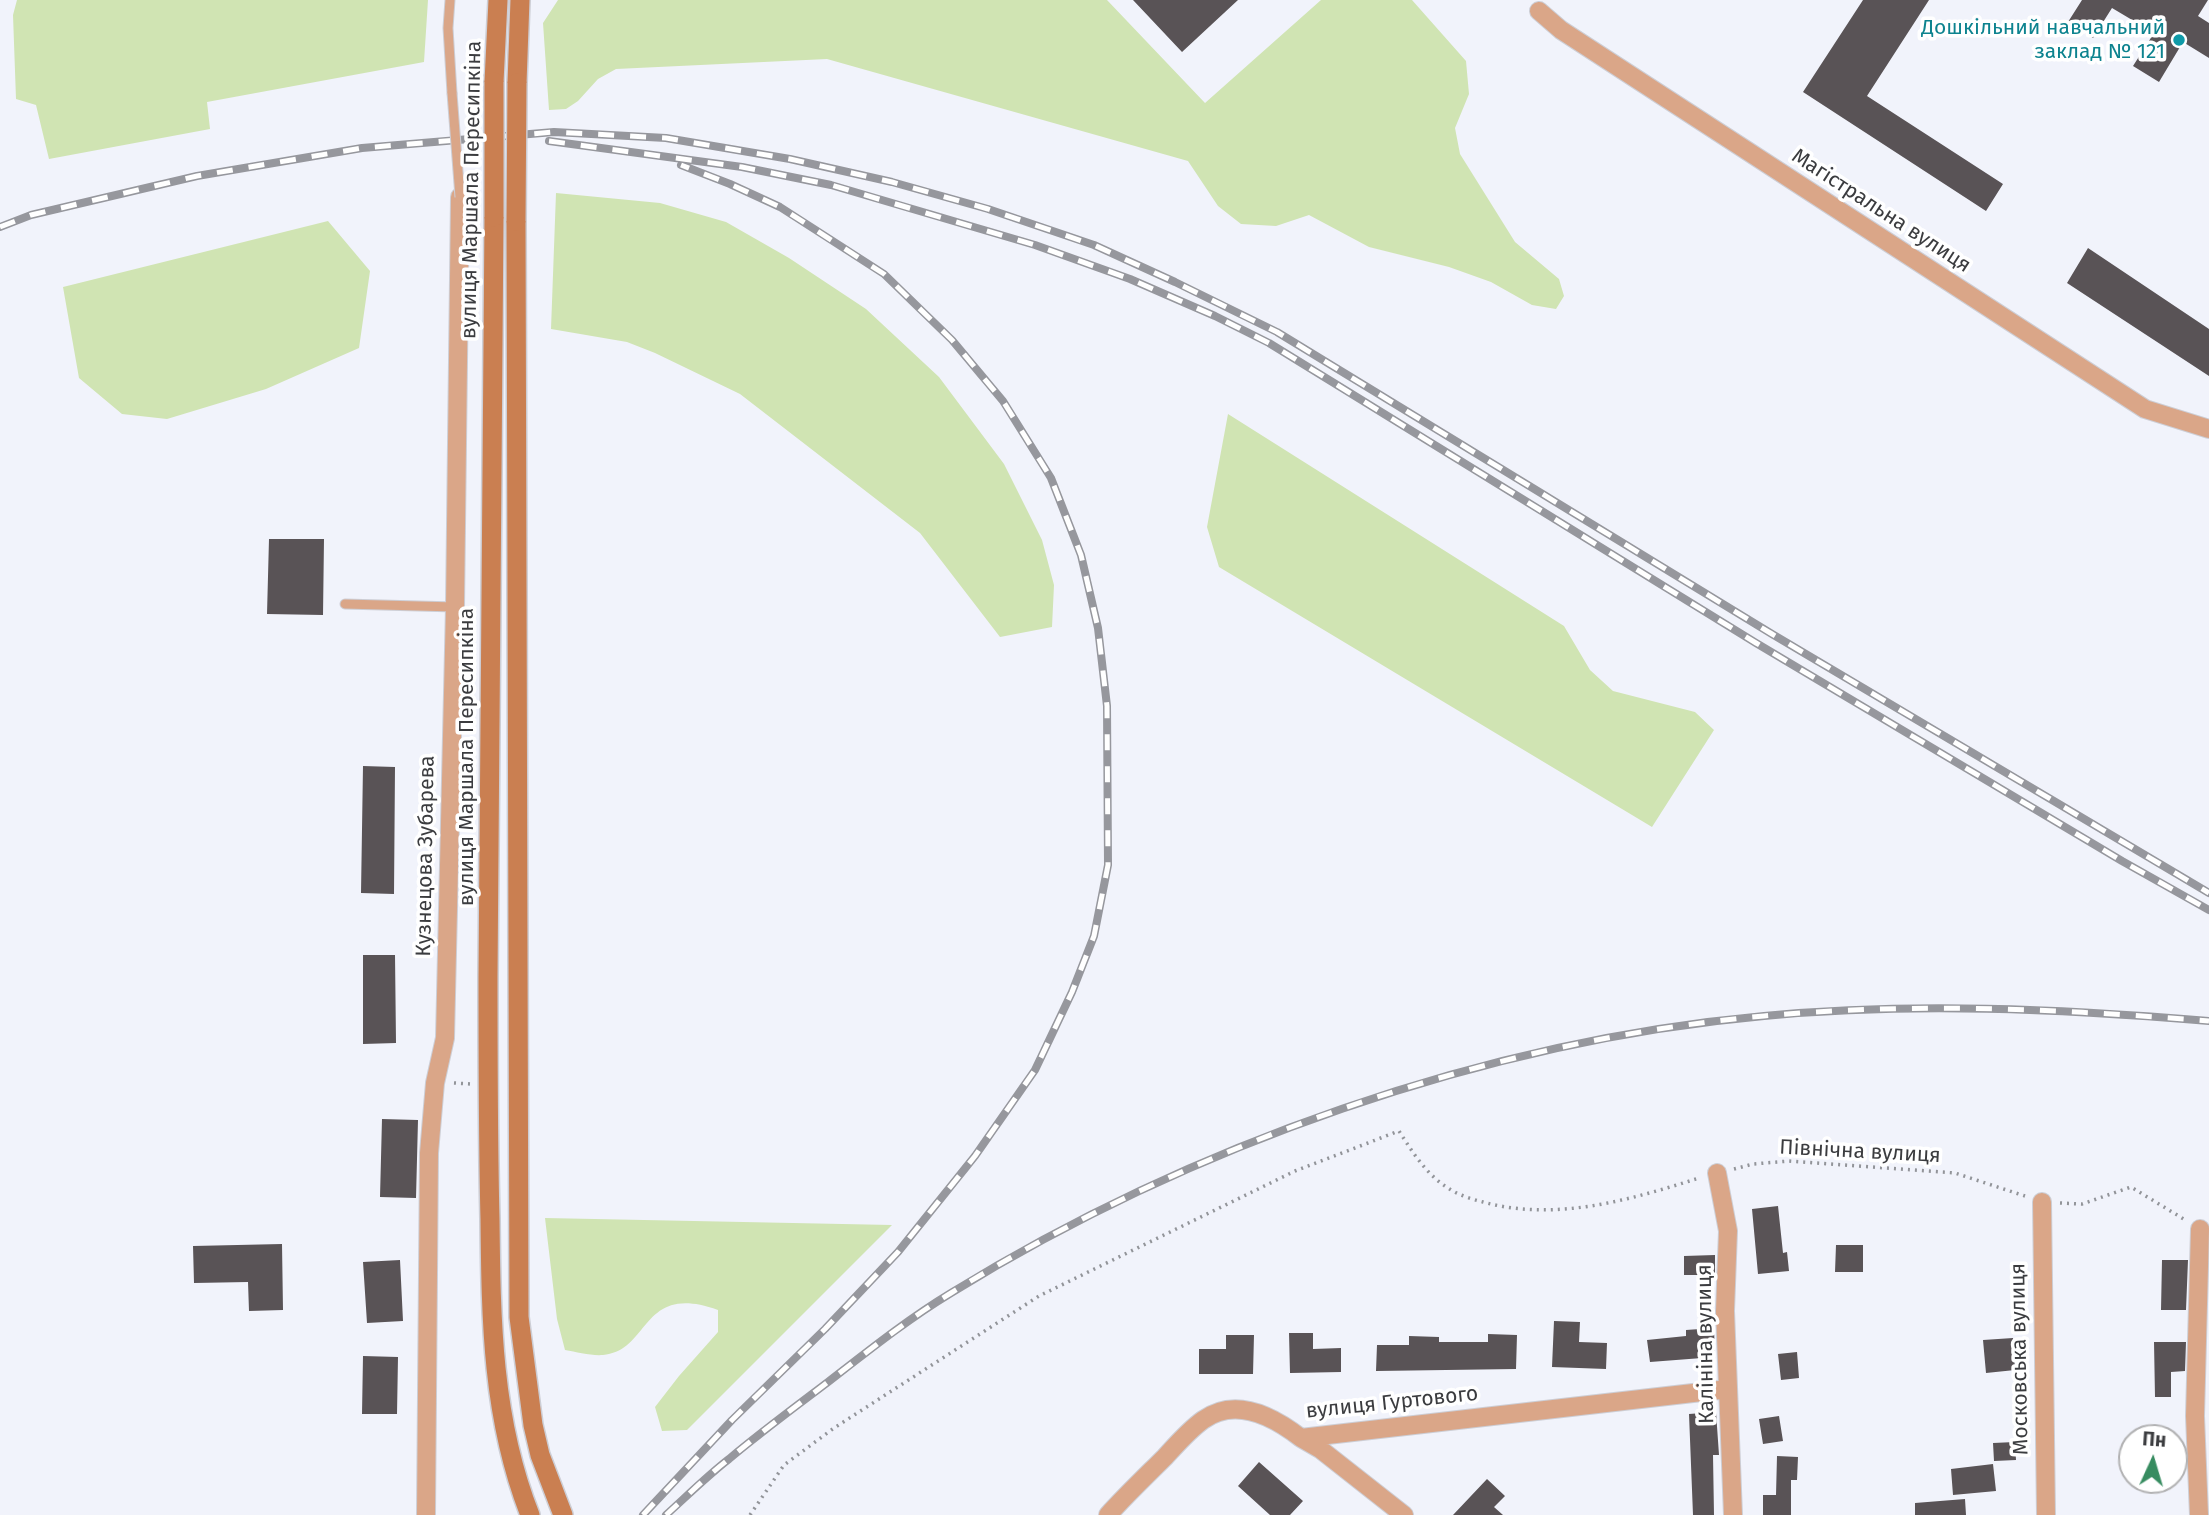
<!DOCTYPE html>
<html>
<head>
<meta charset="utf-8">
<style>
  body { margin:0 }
  #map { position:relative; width:2209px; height:1515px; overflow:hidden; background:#f1f3fb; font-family:"Fira Sans",sans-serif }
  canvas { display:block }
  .north { position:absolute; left:2118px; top:1424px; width:70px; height:70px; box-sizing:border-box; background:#fff; border:2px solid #b1b1b2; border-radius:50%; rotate:4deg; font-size:19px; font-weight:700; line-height:28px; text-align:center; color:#3b3c3f }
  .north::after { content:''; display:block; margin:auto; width:24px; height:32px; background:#378c60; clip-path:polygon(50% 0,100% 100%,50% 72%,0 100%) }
</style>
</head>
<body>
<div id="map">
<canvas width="2209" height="1515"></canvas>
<div class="north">Пн</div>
</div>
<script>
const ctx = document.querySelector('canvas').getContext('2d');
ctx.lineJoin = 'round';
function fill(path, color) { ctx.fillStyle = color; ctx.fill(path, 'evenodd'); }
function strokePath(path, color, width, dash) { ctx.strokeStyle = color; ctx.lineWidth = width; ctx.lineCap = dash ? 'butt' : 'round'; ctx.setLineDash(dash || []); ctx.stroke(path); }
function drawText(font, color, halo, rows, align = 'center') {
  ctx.font = font + ' "Fira Sans",sans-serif'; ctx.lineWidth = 7; ctx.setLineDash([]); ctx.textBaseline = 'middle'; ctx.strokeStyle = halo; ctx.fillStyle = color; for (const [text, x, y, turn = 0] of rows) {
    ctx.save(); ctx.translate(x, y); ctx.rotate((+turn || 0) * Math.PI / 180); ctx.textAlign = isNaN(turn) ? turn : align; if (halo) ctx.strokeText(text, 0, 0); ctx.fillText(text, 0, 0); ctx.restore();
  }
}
const green = new Path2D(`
  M17,0H428L424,62L207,102L210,129L49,159L36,105L16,99L13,15Z
  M558,0H1107L1205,103L1321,0H1412L1466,61L1469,94L1455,128L1460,154L1515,242L1559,279L1564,296L1556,309L1532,305L1491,282L1449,267L1369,247L1309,215L1276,226L1241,224L1218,206L1188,161L827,59L616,69L598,79L578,101L566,109L549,110L543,23Z
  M556,193L660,203L726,222L789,258L866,309L939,377L1004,464L1042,540L1054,585L1052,627L1000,637L920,533L740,394L655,353L627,342L551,329Z
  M328,221L370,271L359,348L266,389L167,419L122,414L79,378L63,287Z
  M1228,414L1564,626L1590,670L1613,691L1695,712L1714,730L1652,827L1219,567L1207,527Z
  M545,1218L892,1225L687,1430L662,1431L655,1407L679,1376L718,1332V1310C640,1282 651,1351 603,1355C591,1356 577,1352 565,1350L557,1319Z`);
const building = new Path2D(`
  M1133,0H1238L1182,52Z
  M1863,0H1929L1867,96L2003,184L1986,211L1803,92Z
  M2082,0H2208L2198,16L2209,23V58L2183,42L2159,82L2133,66L2154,33L2112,8L2093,38L2068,22Z
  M2088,248L2209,329V376L2067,283Z
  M269,539H324L323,615L267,614Z
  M363,766L395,767L394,894L361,893Z
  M363,955H395L396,1043L363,1044Z
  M382,1119L418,1120L416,1198L380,1197Z
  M1778,1206L1783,1253L1787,1252L1789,1271L1758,1274L1752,1209Z
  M282,1244L283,1310L249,1311L248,1282L194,1283L193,1246Z
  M1836,1245H1863V1272H1835Z
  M1715,1255V1275H1684V1256Z
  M400,1260L403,1321L367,1323L363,1262Z
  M2162,1260H2188L2186,1310H2161Z
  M1554,1321L1580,1322L1579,1342L1607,1343L1606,1369L1552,1367Z
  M1714,1328L1715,1357L1650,1362L1647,1340L1686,1336V1330Z
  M1289,1333H1313V1349L1341,1348V1372L1290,1373Z
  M1488,1334L1517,1335L1516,1369L1376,1371L1377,1345H1409V1336L1439,1337V1342H1488Z
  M1226,1335H1254L1253,1374H1199V1349H1226Z
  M2013,1338L2015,1370L1986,1373L1983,1340Z
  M2154,1342H2186L2185,1371L2171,1372V1397H2155Z
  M1797,1352L1799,1378L1781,1380L1778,1354Z
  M363,1356L398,1357L397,1414H362Z
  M1716,1412L1719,1455H1713L1714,1515H1693L1689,1414Z
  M1779,1416L1783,1441L1763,1444L1759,1419Z
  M2015,1442L2016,1460L1994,1461L1993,1443Z
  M1777,1456L1798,1457L1797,1480H1791V1515H1763V1495H1776Z
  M1259,1462L1303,1501L1290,1515H1270L1238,1486Z
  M1993,1464L1996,1491L1953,1495L1951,1469Z
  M1487,1479L1505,1496L1494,1507L1503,1515H1453Z
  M1965,1499L1966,1515H1915V1503Z`);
const path = new Path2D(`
  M454,1083L471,1084
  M1734,1169L1753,1164L1789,1161L1955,1173L2025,1196
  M2060,1203L2082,1204L2131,1187L2187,1221
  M750,1515L784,1465L834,1428L1039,1296L1295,1171L1399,1131C1413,1153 1426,1174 1448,1188C1458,1195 1471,1199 1483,1202C1555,1222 1630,1200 1699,1178`);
const service = new Path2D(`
  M450,0L448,28L452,93
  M345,604L455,607`);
const minor = new Path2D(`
  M1539,11L1561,30L2145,409L2209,429
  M1717,1173L1728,1231L1725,1311L1733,1515
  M2042,1202L2046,1515
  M1301,1438L1320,1449L1404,1515
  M426,1515L429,1153L435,1083L445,1038L455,607L460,197
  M1108,1515C1126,1495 1146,1476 1165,1457C1177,1444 1189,1430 1203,1420C1236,1396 1274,1417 1301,1438L1728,1389
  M2199,1515L2195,1416L2200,1229`);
const secondary = new Path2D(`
  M494,82L498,0
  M517,83L520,0
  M494,217C491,470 489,723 488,976C488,1057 488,1138 490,1219C491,1320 492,1419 530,1515
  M516,221L519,1317L533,1425L540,1455L563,1515`);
const rail = new Path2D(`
  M549,141L742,167L831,185L1035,245L1130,279L1215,316L1269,343L1756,643L2122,861L2209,910
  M0,227L31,215L197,176L362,148L554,132L666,138L790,159L892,182L988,209L1094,245L1175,282L1277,332L1772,634L2209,893
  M643,1515L732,1420L825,1329L898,1252L975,1156L1035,1070L1072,992L1094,936L1108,865L1107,706L1098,628L1081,555L1051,478L1003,401L952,340L884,274L780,207L730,184L681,165
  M666,1515C687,1496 707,1476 729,1459C761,1432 795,1407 828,1382C868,1351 908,1319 951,1293C1189,1146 1485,1041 1764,1016C1912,1002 2061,1009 2209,1021`);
const serviceBridge = new Path2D(`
  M452,93L460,197`);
const secondaryBridge = new Path2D(`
  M494,217V82
  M516,221L517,83`);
const markers = [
  [2179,40,7,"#0f9aa8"]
];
const cultureNames = [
  ["Дошкільний навчальний",2165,28],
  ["заклад № 121",2165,52]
];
const streetNames = [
  ["вулиця Маршала Пересипкіна",472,190,-89],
  ["Магістральна вулиця",1881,211,33],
  ["вулиця Маршала Пересипкіна",467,757,-90],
  ["Кузнецова Зубарева",426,856,-89],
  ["Північна вулиця",1860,1152,3],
  ["Калініна вулиця",1706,1344,-91],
  ["Московська вулиця",2020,1359,-91],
  ["вулиця Гуртового",1392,1403,-6]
];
fill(green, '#d0e4b3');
fill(building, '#595356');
strokePath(service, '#cdced5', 11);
strokePath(minor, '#cdced5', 20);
strokePath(secondary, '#cdced5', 22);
strokePath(path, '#929499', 3.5, [2, 5]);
strokePath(service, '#daa688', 9);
strokePath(minor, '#daa688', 18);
strokePath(secondary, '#ca7f51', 19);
strokePath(rail, '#96979d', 8);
strokePath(rail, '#fff', 5, [16]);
strokePath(serviceBridge, '#cdced5', 11, []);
strokePath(secondaryBridge, '#cdced5', 22, []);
strokePath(serviceBridge, '#daa688', 9);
strokePath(secondaryBridge, '#ca7f51', 19);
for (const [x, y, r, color] of markers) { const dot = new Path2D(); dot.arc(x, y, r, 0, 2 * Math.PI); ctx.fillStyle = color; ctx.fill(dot); strokePath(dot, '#fff', 2.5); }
drawText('21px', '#0d838f', '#fff', cultureNames, 'right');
drawText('21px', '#3b3c3f', '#fff', streetNames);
</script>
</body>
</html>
